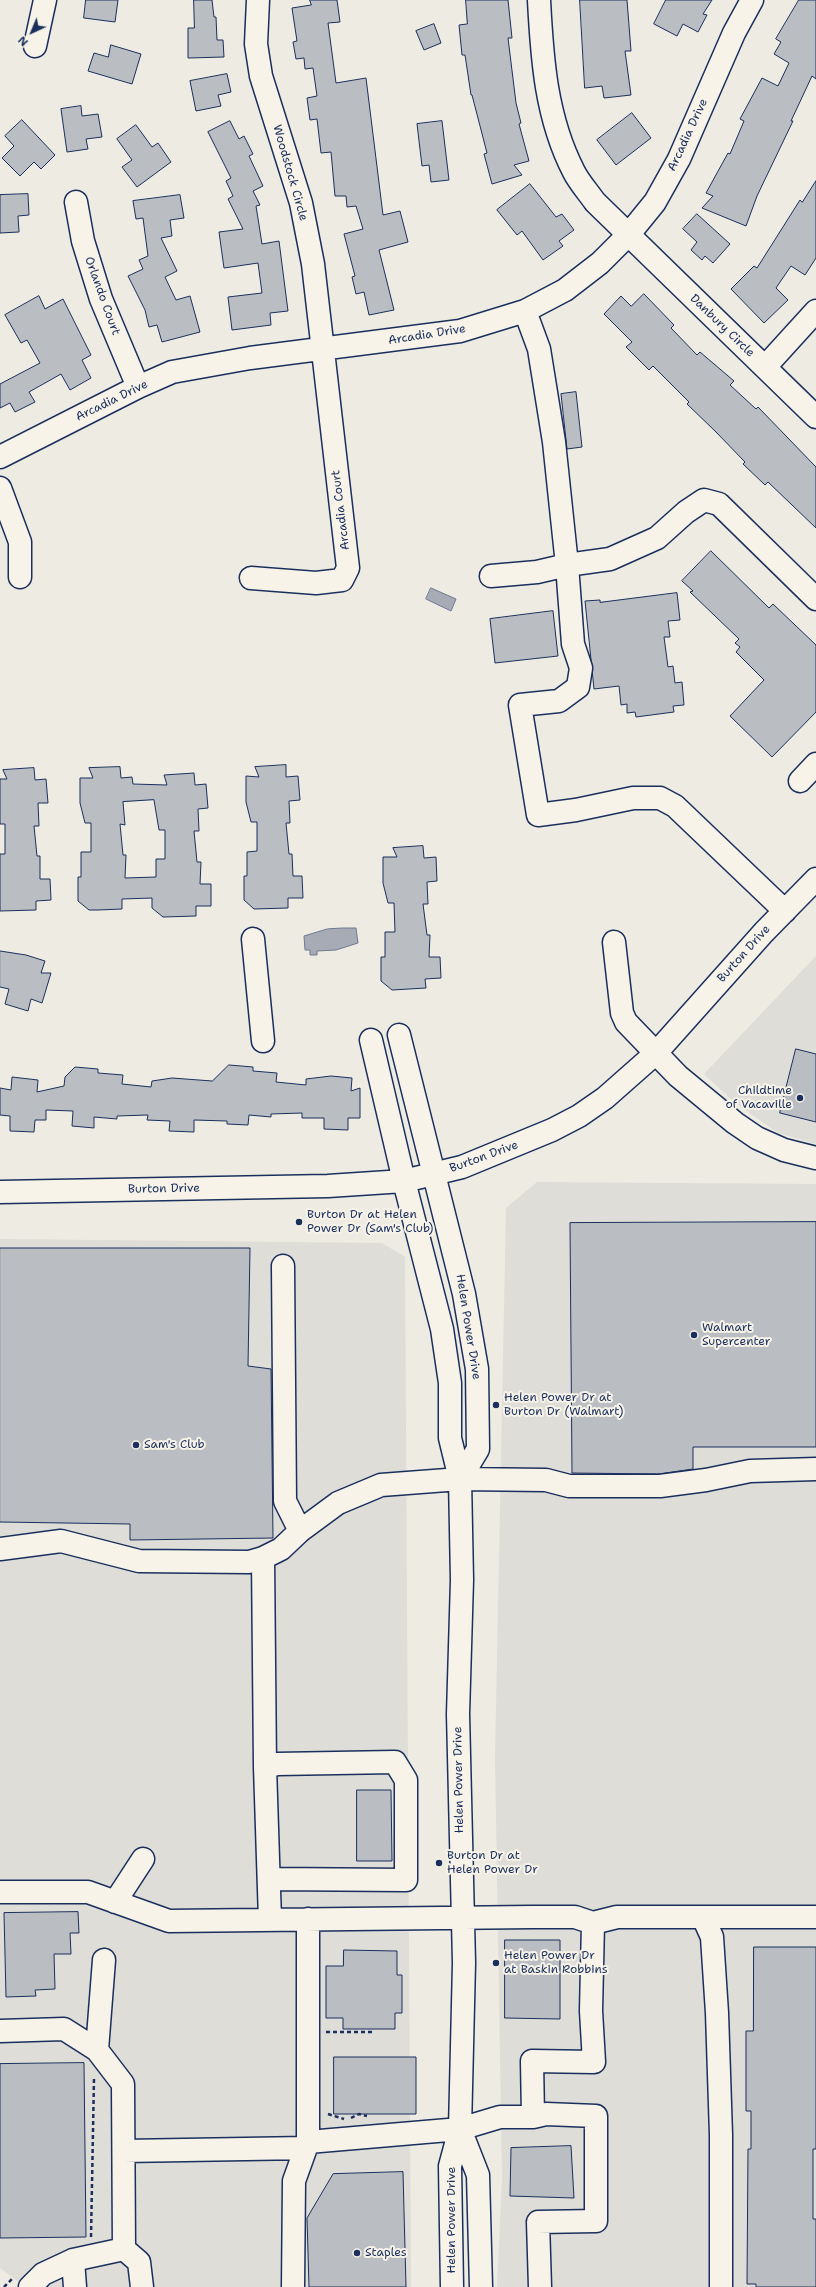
<!DOCTYPE html>
<html>
<head>
<meta charset="utf-8">
<style>
  body { margin:0 }
  #map { position:relative; width:816px; height:2287px; overflow:hidden; background:#eeebe2; font-family:"Shantell Sans",sans-serif }
  canvas { display:block }
  .north { position:absolute; left:12px; top:12px; width:40px; height:40px; -webkit-text-stroke:3px #f7f3e8; paint-order:stroke; rotate:224deg; font-size:11px; font-weight:700; line-height:16px; text-align:center; color:#1b2f5e }
  .north::after { content:''; display:block; margin:auto; width:14px; height:18px; background:#1b2f5e; clip-path:polygon(50% 0,100% 100%,50% 72%,0 100%) }
</style>
</head>
<body>
<div id="map">
<canvas width="816" height="2287"></canvas>
<div class="north">N</div>
</div>
<script>
const ctx = document.querySelector('canvas').getContext('2d');
ctx.lineJoin = 'round';
function fill(path, color) { ctx.fillStyle = color; ctx.fill(path, 'evenodd'); }
function strokePath(path, color, width, dash) { ctx.strokeStyle = color; ctx.lineWidth = width; ctx.lineCap = dash ? 'butt' : 'round'; ctx.setLineDash(dash || []); ctx.stroke(path); }
function drawText(font, color, halo, rows, align = 'center') {
  ctx.font = font + ' "Shantell Sans",sans-serif'; ctx.lineWidth = 4; ctx.setLineDash([]); ctx.textBaseline = 'middle'; ctx.strokeStyle = halo; ctx.fillStyle = color; for (const [text, x, y, turn = 0] of rows) {
    ctx.save(); ctx.translate(x, y); ctx.rotate((+turn || 0) * Math.PI / 180); ctx.textAlign = isNaN(turn) ? turn : align; if (halo) ctx.strokeText(text, 0, 0); ctx.fillText(text, 0, 0); ctx.restore();
  }
}
const built = new Path2D(`
  M816,956V1144L778,1133L734,1102L704,1074Z
  M537,1182L816,1184V2287H497L502,2178L495,1757L506,1208Z
  M0,1239L382,1243L405,1257L411,2287H25L0,2268Z`);
const water = new Path2D(`
  M431,588L456,599L451,611L426,599Z
  M343,928H356L358,943L336,950L317,951V955H310V950H305L304,936L327,929Z`);
const building = new Path2D(`
  M86,0H118L115,22L84,18Z
  M194,0H212L214,17H216L217,40H223L224,57L188,58V28H194Z
  M310,0H337L340,22L328,23L336,83L366,78L383,215L400,211L408,242L379,250L394,310L369,315L364,292L356,294L352,277L355,276L344,234L363,229L356,206L347,207L346,196H335L331,152L321,153L317,119L310,120L307,98L317,96L313,68L305,69L304,58L296,59L293,42L297,41L292,8L311,5Z
  M466,0H508L512,38H508L516,103L521,123L519,124L529,161L514,165L522,175L492,184L484,154L487,153L472,95H471L465,55H462L459,25L467,24Z
  M580,0H627L631,51H625L631,95L604,98L602,86L585,88Z
  M666,0H712L703,14L707,15L698,32L683,24L677,36L654,24Z
  M799,0H816V79L812,76L791,121H793L757,196L746,226L702,208L713,196L706,193L728,153L730,154L744,121L740,119L762,78L778,86L789,63L774,54L781,42L776,39Z
  M434,24L441,43L424,50L416,31Z
  M111,45L141,54L132,84L88,71L94,53L108,57Z
  M227,74L231,92L218,95L221,106L196,111L190,81Z
  M81,106L82,116L98,114L102,137L86,139L88,149L67,152L61,109Z
  M632,113L651,138L616,165L597,140Z
  M22,120L55,155L41,169L34,162L20,176L2,158L14,146L5,136Z
  M230,121L239,139L244,136L253,154L249,156L263,186L253,191L260,205L256,206L262,244L279,241L288,311L270,313L271,325L232,330L228,297L262,293L258,263L224,268L219,232L243,229L228,199L233,196L226,181L231,178L208,132Z
  M442,121L449,180L431,182L429,165L422,166L417,124Z
  M136,125L152,147L158,143L171,162L137,187L122,167L132,160L117,139Z
  M816,181V258L805,275L791,266L776,288L788,300L764,323L731,289L754,266L757,268L800,200L802,202Z
  M530,184L556,217L562,214L574,230L559,241L563,246L543,260L522,231L517,235L497,210Z
  M28,194L29,215L18,216L19,232L0,233V195Z
  M180,195L184,218L170,220L172,236L161,238L177,271L165,277L176,300L190,296L200,332L162,342L157,325L149,327L145,310L128,276L143,269L139,260L148,256L143,218L136,219L133,201Z
  M697,214L730,244L713,263L705,256L702,260L691,250L697,242L683,229Z
  M644,294L674,325L671,328L697,355L700,352L734,381L730,385L756,409L758,407L816,467V528L768,482L765,485L743,464L745,462L716,432L687,404L689,402L653,366L649,370L626,347L632,342L604,314L621,296L631,306Z
  M39,296L45,309L63,299L91,355L82,360L91,378L70,390L61,374L29,392L35,402L15,412L10,403L0,408V384L40,363L27,340L21,343L5,315Z
  M576,392L582,447L567,449L561,394Z
  M711,551L769,608L773,604L816,645V712L772,757L730,716L764,680L736,652L740,647L735,643L739,639L690,592L693,591L682,581Z
  M677,593L680,620L668,621L670,637H664L668,667L673,666L675,683L682,682L684,705L673,706L674,712L636,717L635,712L627,713V704L621,705L619,686L594,689L585,601L600,600V602Z
  M553,611L558,656L495,663L490,619Z
  M286,765V777L298,776L300,800L289,801L290,823H286L289,854H292L293,876H302L303,898H288V908L254,909L244,900V876H247V852L257,851V822H251L246,802V776L259,777L255,767Z
  M120,767L121,778L132,777L133,784L167,785L164,775L194,773L195,785L206,784L208,808L198,809L199,831H194L197,862H201L200,884H211V906H196V916L163,917L152,908V898L122,899V909L98,910H89L78,901V877H81V852H91V823H85L80,803V778H93L89,768ZM154,800L159,830H165V859H156V877L125,878L126,855H123L120,824L125,825L123,802Z
  M34,768L35,780L46,779L48,803H38L39,826H34L37,856H40V879H50L51,900L36,901V910L0,911V854H5V824H0V779H7L3,770Z
  M423,846L424,858L436,857L437,881L427,882L428,904H423L427,935H430L429,957H440L441,978L425,979L426,988L392,990L381,981V957H385V932H395L394,903H388L383,883V857H397L393,848Z
  M0,951L26,955L45,961L41,973H51L42,1003L31,999L28,1011L5,1004L9,989L0,987Z
  M796,1049L816,1054V1122L780,1113Z
  M229,1065L253,1067V1071L277,1073L276,1082L306,1085V1079L331,1076L352,1078L351,1091L360,1088V1118H348V1130L324,1129V1118H302V1113L271,1114V1117L249,1115L248,1125L227,1124V1121L194,1120V1132L169,1131L170,1121L147,1120L148,1115L117,1116V1119L94,1117V1128L72,1126L73,1111L46,1110V1120H35L34,1132L10,1131V1116L0,1115V1088L11,1090L12,1077L38,1080L37,1092L64,1086L65,1077L75,1067L98,1069V1073L123,1075L122,1084L151,1087L152,1081L172,1078L212,1081Z
  M816,1222V1447H693V1469L659,1474L572,1473L570,1223Z
  M0,1248H250L248,1366L271,1369L273,1538L130,1540V1524L0,1522Z
  M357,1790H391L392,1861H357Z
  M78,1912L79,1933H70L71,1954H54L55,1989L35,1990L36,1996L6,1997L4,1913Z
  M505,1940H560V2019L505,2018Z
  M754,1947H816V2149H813V2219H816V2287H756V2284H747L748,2149H751V2111H746V2031H753Z
  M344,1950L397,1951V1975H402V2013H395V2029H343V2018H326V1966H343Z
  M334,2057H416V2114H334Z
  M84,2063L86,2237L0,2238V2064Z
  M571,2146L574,2198L510,2196L511,2148Z
  M403,2172L406,2287H309L307,2218L333,2174Z`);
const path = new Path2D(`
  M326,2032H373
  M328,2114L344,2119
  M351,2118L359,2114L367,2116
  M91,2237L94,2078
  M4,2287L12,2279`);
const minor = new Path2D(`
  M539,0C542,59 546,118 574,172C579,182 588,192 595,202L816,417
  M35,46L45,0
  M76,202L83,241L101,299L138,387
  M525,311L539,349L554,442L567,565L610,559L657,538L686,512L704,500L719,504L816,599
  M765,367L816,311
  M0,457L138,387L172,372L250,358L460,331L525,311L565,290L600,263L629,234L655,202L679,159L734,33L752,0
  M0,488L20,542V577
  M491,576L537,572L567,565L573,644L581,668L578,687L559,701L520,705L538,815L576,810L633,798H660L675,806L785,911
  M251,578L316,583L342,580L348,568L313,264L301,203L261,76L256,44L258,0
  M800,781L816,764
  M253,939L263,1041
  M614,942L622,1013L626,1022L678,1076L735,1123L757,1138L784,1150L816,1158
  M399,1035L464,1294L477,1369L478,1449L460,1479
  M371,1040L404,1181L442,1329L450,1383V1438L460,1479L462,1580L458,1714L464,1963L460,2129L450,2166L452,2287
  M0,1192L328,1186L404,1181L462,1167L552,1130L579,1116L605,1098L656,1053L764,932L816,879
  M283,1266L285,1501L300,1531
  M0,1549L61,1541L139,1561L249,1562L263,1558L281,1549L300,1531L338,1503L381,1485L460,1479L546,1480L569,1486H660L706,1480L750,1471L816,1469
  M263,1558L265,1767
  M270,1879L406,1880V1780L395,1762
  M0,1892H88L169,1921L532,1917H575L593,1923L617,1917H816
  M115,1902L143,1859
  M703,1917L712,1937L717,2013L721,2135V2287
  M270,1920L265,1767L277,1764L395,1762
  M0,2031L64,2029L97,2050
  M460,2129L478,2175L481,2287
  M308,2142V1919
  M124,2151L306,2148
  M124,2249L139,2262L142,2287
  M73,2260L75,2287
  M30,2287L43,2274L73,2260L124,2249L123,2084L97,2050L104,1960
  M293,2287L294,2181L308,2142L460,2129L500,2117H533
  M540,2287L538,2222L596,2221V2116L546,2114L533,2117L532,2061L594,2062L591,2011L593,1923`);
const markers = [
  [800,1098,4,"#1b2f5e"],
  [299,1222,4,"#1b2f5e"],
  [694,1335,4,"#1b2f5e"],
  [496,1405,4,"#1b2f5e"],
  [136,1445,4,"#1b2f5e"],
  [439,1863,4,"#1b2f5e"],
  [496,1963,4,"#1b2f5e"],
  [357,2253,4,"#1b2f5e"]
];
const streetNames = [
  ["Arcadia Drive",688,135,-65],
  ["Woodstock Circle",290,173,74],
  ["Orlando Court",102,296,70],
  ["Danbury Circle",722,326,44],
  ["Arcadia Drive",427,335,-9],
  ["Arcadia Drive",112,401,-26],
  ["Arcadia Court",341,510,-97],
  ["Burton Drive",744,954,-48],
  ["Burton Drive",484,1157,-20],
  ["Burton Drive",164,1189,-1],
  ["Helen Power Drive",468,1327,81],
  ["Helen Power Drive",459,1780,-91],
  ["Helen Power Drive",452,2220,-90]
];
const poiNames = [
  ["Childtime",792,1091,"right"],
  ["of Vacaville",792,1105,"right"],
  ["Burton Dr at Helen",307,1215],
  ["Power Dr (Sam's Club)",307,1229],
  ["Walmart",702,1328],
  ["Supercenter",702,1342],
  ["Helen Power Dr at",504,1398],
  ["Burton Dr (Walmart)",504,1412],
  ["Sam's Club",144,1445],
  ["Burton Dr at",447,1856],
  ["Helen Power Dr",447,1870],
  ["Helen Power Dr",504,1956],
  ["at Baskin Robbins",504,1970],
  ["Staples",365,2253]
];
fill(built, '#deddd8');
fill(water, '#a6abb5');
strokePath(water, '#6e7992', 1);
fill(building, '#babdc2');
strokePath(building, '#1b2f5e', 1);
strokePath(minor, '#1b2f5e', 25);
strokePath(path, '#1b2f5e', 2.5, [4, 3]);
strokePath(minor, '#f7f3e8', 22);
for (const [x, y, r, color] of markers) { const dot = new Path2D(); dot.arc(x, y, r, 0, 2 * Math.PI); ctx.fillStyle = color; ctx.fill(dot); strokePath(dot, '#f7f3e8', 1.5); }
drawText('12px', '#1b2f5e', '#f7f3e8', streetNames);
drawText('12px', '#1b2f5e', '#f7f3e8', poiNames, 'left');
</script>
</body>
</html>
